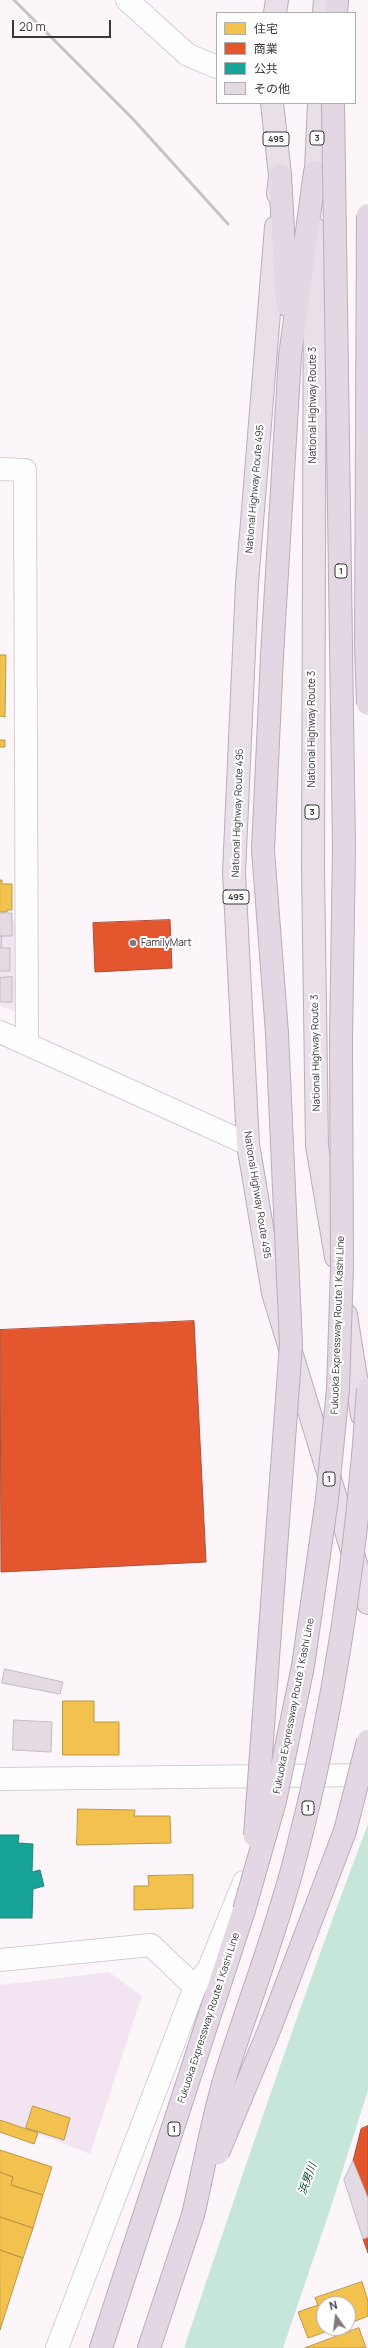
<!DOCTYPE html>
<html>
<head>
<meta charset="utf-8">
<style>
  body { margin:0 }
  #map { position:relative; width:368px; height:2348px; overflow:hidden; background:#fcf6fb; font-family:Manrope,"Noto Sans JP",sans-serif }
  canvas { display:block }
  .legend { position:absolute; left:216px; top:12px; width:140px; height:92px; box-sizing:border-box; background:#fff; border:1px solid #b1aeb0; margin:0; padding:5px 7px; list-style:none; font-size:12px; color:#3b343a }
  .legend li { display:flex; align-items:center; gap:8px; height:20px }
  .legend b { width:20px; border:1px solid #b1aeb0 }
  .north { position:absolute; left:316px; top:2296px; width:40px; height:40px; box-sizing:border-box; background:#fff; border:1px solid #b1aeb0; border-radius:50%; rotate:346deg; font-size:11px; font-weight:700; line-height:16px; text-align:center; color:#3b343a }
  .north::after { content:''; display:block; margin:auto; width:14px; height:18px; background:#7f787e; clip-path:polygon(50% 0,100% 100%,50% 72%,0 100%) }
  .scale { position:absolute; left:12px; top:20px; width:99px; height:18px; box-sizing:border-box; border:2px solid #3b343a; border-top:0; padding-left:5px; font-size:12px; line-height:14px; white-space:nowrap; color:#3b343a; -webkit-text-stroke:3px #fff; paint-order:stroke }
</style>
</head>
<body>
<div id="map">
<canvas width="368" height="2348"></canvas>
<ul class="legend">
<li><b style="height:11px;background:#f2c14e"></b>住宅</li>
<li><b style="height:11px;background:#e4572e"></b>商業</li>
<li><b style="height:11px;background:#17a398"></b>公共</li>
<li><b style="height:11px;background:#e4dae3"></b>その他</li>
</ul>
<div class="north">N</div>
<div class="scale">20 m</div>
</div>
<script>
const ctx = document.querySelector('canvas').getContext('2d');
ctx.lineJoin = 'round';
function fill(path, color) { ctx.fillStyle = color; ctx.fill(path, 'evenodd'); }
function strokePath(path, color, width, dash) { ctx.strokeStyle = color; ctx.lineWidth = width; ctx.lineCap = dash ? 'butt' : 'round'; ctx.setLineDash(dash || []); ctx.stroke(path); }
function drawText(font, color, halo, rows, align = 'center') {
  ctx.font = font + ' Manrope,"Noto Sans JP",sans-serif'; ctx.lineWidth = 4; ctx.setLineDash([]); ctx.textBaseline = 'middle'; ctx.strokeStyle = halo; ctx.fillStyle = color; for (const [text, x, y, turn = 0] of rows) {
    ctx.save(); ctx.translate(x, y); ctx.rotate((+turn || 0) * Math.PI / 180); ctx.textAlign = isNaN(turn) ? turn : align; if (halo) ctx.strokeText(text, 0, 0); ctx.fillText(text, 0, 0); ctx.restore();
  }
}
const green = new Path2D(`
  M0,907L25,933L22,1014L0,1006Z
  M109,1972L142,1996L90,2154L0,2119V1985Z`);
const water = new Path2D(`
  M368,1824V2090L329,2213L283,2348H184C243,2173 302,1997 368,1824Z`);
const homes = new Path2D(`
  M0,655H6L5,717L0,716Z
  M0,740H5V747H0Z
  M0,880H2V884H12V910H7V912H0Z
  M63,1701H94V1722H119V1755H63Z
  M78,1809L135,1810L134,1816H170L171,1843L77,1845Z
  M193,1875V1908L134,1910V1886H149L148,1876Z
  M33,2106L70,2118L64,2140L26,2128Z
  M0,2120L38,2133L34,2144L0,2132Z
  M0,2150L52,2167L43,2195L11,2185L13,2177L0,2172Z
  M0,2172L13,2177L11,2185L43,2195L33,2228L0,2217Z
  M0,2217L33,2228L23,2258L0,2250Z
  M0,2250L23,2258L0,2330Z
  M362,2282L368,2301V2316L348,2324V2304H324V2328H336L308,2338L298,2312L318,2305L315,2298Z
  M359,2328L366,2348H305Z`);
const shops = new Path2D(`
  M170,920L172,968L95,972L93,923Z
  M194,1321L206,1562L1,1572L0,1330Z
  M368,2126V2198L353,2161L361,2129Z
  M368,2237V2253L363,2239Z`);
const public = new Path2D(`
  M0,1835H19L18,1843L33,1844L32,1872L40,1870L44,1886L33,1889L32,1918H0Z`);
const building = new Path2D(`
  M0,913H12V936H0Z
  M0,936H2L1,948H10V971H0Z
  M12,977V1002H0V978Z
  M5,1669L63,1682L60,1694L2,1683Z
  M14,1720L52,1722L51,1752L13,1750Z
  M353,2161L368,2198V2237L363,2239L344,2180Z`);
const minor = new Path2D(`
  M127,0L188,55L217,67
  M0,469L25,470L27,1044
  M57,2348L195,1987`);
const tertiary = new Path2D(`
  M0,1032L248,1144
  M0,1779L368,1775
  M0,1960L151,1945L195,1987L209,1968L244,1882`);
const trunk = new Path2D(`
  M275,13L277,0
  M324,13L325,0
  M272,103L280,175L278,194
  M315,191L319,103
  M276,227L247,583L234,873L248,1144L273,1293L368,1603
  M315,229L313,868L317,1146L336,1257
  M346,1315L362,1415`);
const motorway = new Path2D(`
  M336,13L337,0
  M280,175L287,305
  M272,656L290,356L315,172
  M101,2348L244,1910
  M149,2348L193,2215`);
const rail = new Path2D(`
  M14,0L133,119L228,224`);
const motorwayBridge = new Path2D(`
  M368,215L366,644L368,704
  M255,1836L291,1344L277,1033L263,850L272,656
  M244,1910L275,1801L303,1666L327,1499L338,1389L342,1267L341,1039L344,848L333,103
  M218,2153L270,2028L345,1831L368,1741
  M193,2215C204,2168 212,2120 226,2074C249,2001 277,1930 296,1855C336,1702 358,1547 368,1389`);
const markers = [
  [133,943,4,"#7f787e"]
];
const shields = [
  [317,138,14],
  [276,139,26],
  [341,571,12],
  [312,812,14],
  [236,897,26],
  [329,1479,12],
  [308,1808,12],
  [174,2129,12]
];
const shieldNames = [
  ["3",317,138],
  ["495",276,139],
  ["1",341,571],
  ["3",312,812],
  ["495",236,897],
  ["1",329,1479],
  ["1",308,1808],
  ["1",174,2129]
];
const streetNames = [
  ["National Highway Route 3",313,405,-90],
  ["National Highway Route 495",255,489,-85],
  ["National Highway Route 3",312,729,-90],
  ["National Highway Route 495",238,813,-88],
  ["National Highway Route 3",316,1053,-91],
  ["National Highway Route 495",257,1195,81],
  ["Fukuoka Expressway Route 1 Kashi Line",338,1325,-88],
  ["Fukuoka Expressway Route 1 Kashi Line",294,1706,-79],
  ["Fukuoka Expressway Route 1 Kashi Line",209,2018,-72]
];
const poiNames = [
  ["FamilyMart",141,943]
];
const waterNames = [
  ["浜男川",308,2179,-70]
];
fill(green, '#f3e4f2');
fill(water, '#c5e6d8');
fill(homes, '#f2c14e');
strokePath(homes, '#bb9748', 1);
fill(shops, '#e4572e');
strokePath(shops, '#b14c32', 1);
fill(public, '#17a398');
strokePath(public, '#22827c', 1);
fill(building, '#e4dae3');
strokePath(building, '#c2bcc1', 1);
strokePath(minor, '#d3ced3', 24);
strokePath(tertiary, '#d3ced3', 24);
strokePath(trunk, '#baacb9', 24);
strokePath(motorway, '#baacb9', 24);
strokePath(minor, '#fffefe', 22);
strokePath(tertiary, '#fffefe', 22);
strokePath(trunk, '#e8dfe8', 22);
strokePath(motorway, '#e2d7e2', 22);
strokePath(rail, '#c5c3c5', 3);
strokePath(motorwayBridge, '#baacb9', 24, []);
strokePath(motorwayBridge, '#e2d7e2', 22);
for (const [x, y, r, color] of markers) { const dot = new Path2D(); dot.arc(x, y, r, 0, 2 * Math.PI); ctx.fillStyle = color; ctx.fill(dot); strokePath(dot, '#fff', 1.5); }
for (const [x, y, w] of shields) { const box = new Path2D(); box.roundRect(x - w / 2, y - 7, w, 14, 3); ctx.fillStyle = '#fff'; ctx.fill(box); strokePath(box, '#3b343a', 1); }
drawText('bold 9px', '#3b343a', null, shieldNames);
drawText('10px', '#3b343a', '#fff', streetNames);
drawText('10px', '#3b343a', '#fff', poiNames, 'left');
drawText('italic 11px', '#0b4c39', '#fff', waterNames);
</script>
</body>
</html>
